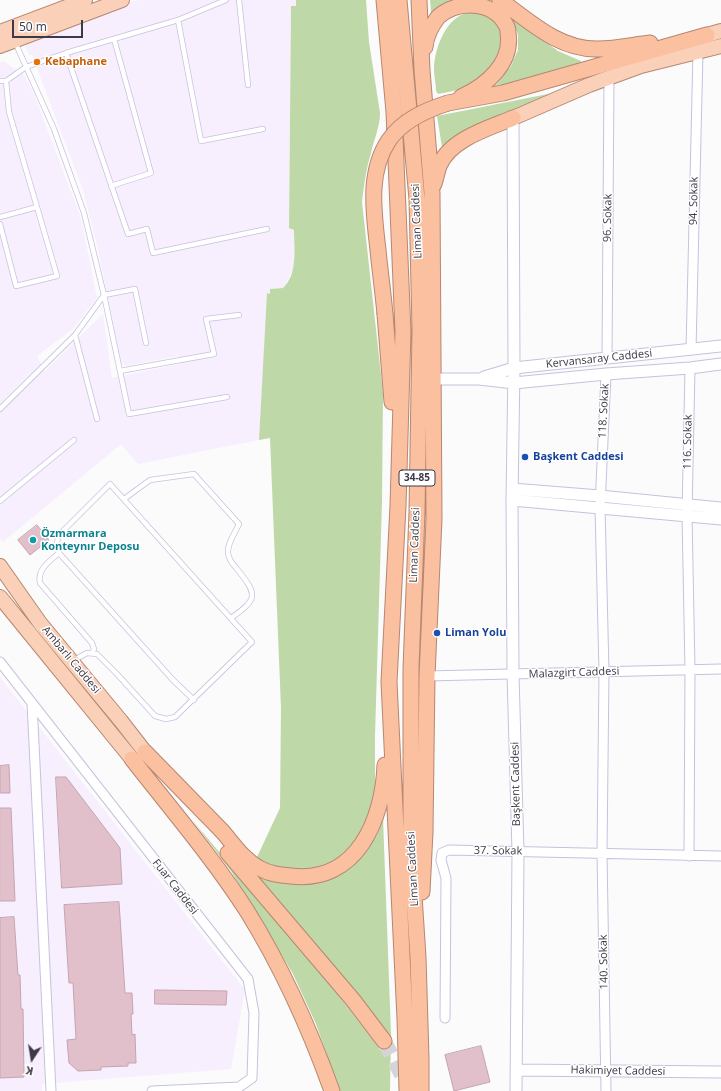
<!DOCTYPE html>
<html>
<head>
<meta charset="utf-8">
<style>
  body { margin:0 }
  #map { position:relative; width:721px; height:1091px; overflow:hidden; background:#fbfbfb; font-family:"Open Sans",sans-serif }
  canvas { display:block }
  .north { position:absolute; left:12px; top:1039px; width:40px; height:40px; -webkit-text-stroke:3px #fff; paint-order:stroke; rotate:192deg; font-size:11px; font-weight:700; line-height:16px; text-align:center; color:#3c3a46 }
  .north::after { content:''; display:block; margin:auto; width:14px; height:18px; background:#3c3a46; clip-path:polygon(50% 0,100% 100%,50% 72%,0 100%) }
  .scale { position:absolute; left:12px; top:20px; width:71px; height:18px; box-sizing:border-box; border:2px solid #3c3a46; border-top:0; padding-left:5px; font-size:12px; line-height:14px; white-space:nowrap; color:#3c3a46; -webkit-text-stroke:3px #fff; paint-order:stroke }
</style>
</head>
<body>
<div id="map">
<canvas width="721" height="1091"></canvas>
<div class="north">K</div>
<div class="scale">50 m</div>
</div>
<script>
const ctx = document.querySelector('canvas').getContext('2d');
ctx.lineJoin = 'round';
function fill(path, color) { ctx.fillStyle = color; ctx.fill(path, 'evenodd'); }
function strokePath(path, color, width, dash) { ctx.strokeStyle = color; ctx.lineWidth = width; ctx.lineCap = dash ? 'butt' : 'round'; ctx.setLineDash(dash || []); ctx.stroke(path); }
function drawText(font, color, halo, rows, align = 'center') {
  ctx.font = font + ' "Open Sans",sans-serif'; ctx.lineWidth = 3; ctx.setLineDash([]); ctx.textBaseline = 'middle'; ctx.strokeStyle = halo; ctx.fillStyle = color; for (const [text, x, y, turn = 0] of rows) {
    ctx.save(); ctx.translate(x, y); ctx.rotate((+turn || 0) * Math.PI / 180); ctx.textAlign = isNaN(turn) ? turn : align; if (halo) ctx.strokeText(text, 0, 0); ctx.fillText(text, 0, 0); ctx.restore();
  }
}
const industrial = new Path2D(`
  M139,0H296V6H291L289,194V228L294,230V265L286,285L283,288L271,289L270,294L268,293L259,440L138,464L121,444L3,542L0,538V62L3,61L24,75L33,92L81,218L97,298L74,328L37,356L45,371L103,314L112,378L180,364L178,356L126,366L121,363L98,249L83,190L32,55H29L26,47L28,42L126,3Z
  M0,677L245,990L231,1069L42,1084V1091H0Z`);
const green = new Path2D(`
  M296,0H366L369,42L380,113C380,127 374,139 371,153C366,169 364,186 362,202L383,393L382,502L375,735V795L369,820L341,861L301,872L264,864L257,857L280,808L281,708L270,438L259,440L267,293L270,294V289L283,288C298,274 294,249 294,230L289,228L291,6H296Z
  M430,0H467L432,22Z
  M475,12C498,17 501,25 505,47L488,73L463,89L438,94L436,91C436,84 434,77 434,70C434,51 444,22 463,14C466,13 471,13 475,12Z
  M512,18L558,51L581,61L580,66L483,92L497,84L511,66L518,50V35Z
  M553,93L473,130L442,147L437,116Z
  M383,818L391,1034L390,1091H340L316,1024L293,974L231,871L193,821L324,976L380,1050L390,1034L386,1032L255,872C264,876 273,880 281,882C321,890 355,873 375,838C379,833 380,825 383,818Z`);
const building = new Path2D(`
  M37,525L49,540L30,555L18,540Z
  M9,765L10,793H0V766Z
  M56,777H66L120,848L122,884L62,888Z
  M0,808H11L15,901H0Z
  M119,902L125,993H132L133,1014H131L132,1035L135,1034L136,1063H128V1066L101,1067V1070L78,1071L69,1063L67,1040L76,1039L73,983H69L64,905Z
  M14,917L18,975H20L21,1009H23L24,1077L0,1078V918Z
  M155,990L227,991L226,1005L155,1004Z
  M481,1046L490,1082L454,1091L445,1055Z`);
const trunkTunnel = new Path2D(`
  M384,1041L408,1087`);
const service = new Path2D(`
  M239,0L248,85
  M178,20L226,0
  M15,42L54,129L84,213L104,295L129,414L227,397
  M66,53L178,20L201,141L263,129
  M0,81H6
  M111,186L151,173L114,39
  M37,207L9,112L6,81L26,67L66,53L128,234L147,229L153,253L267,229
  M0,217L37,207L57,276L16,286L0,224
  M75,335L97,419
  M120,371L214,354L206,319L239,315
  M0,409L75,335L104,295L135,289L146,343
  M124,499L150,480L194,474L239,524C235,533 227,544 228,553C229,561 233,564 237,569C258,595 258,599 231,618
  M0,501L74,440
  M59,553C50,561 37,569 40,583L92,643L94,649L92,653
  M74,660L87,653L97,654L117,674L155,716L166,719L175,717L252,642L110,484L58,536L57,545L59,553L173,680L194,700`);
const minor = new Path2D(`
  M691,350L698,52
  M607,358L609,77
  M0,662L248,979L254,1013L252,1078L239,1087L152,1091
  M427,676L721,669
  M32,703L51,1091
  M689,856L690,670L687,515L690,368
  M445,1018L446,878L441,860L442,853L449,850L721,856
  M606,1091L602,853L604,672L600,507L606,374`);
const tertiary = new Path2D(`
  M513,118L514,368L512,500L513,674L518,852L516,1091
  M484,377L514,368L721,346
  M433,379H479L514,383L606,374L690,368L721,364
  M512,489L600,496L721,508
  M512,500L721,519
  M516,1070L721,1072`);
const primary = new Path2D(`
  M0,32L85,0
  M707,35L721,31
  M0,46L122,0
  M513,118L589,85L641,66L721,46
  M0,566L40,623L121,721L145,752
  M0,597L132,759`);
const trunk = new Path2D(`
  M384,0L394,112L403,332L398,506L389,682L405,1019L407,1091
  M399,0L417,199L420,329L417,512L411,668V849L418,957L421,1058V1091
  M419,0L422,70L432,193L434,519L427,676L425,832L422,892
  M500,0C529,21 559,50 598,49C615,49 633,45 650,43
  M425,47C426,36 432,25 438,17C457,0 493,0 506,25C508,27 508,31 508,33C513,63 486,86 461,97
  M448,103L503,93L707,35
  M434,184C436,178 437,172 439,166C450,139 489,128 513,118
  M385,314L392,402
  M145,752C171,779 197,805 223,832C234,845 244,860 259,868C269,874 280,875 291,876C357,884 383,819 385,765
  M132,759C171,809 213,858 247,911C283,969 309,1027 332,1091
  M228,853L353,1000L384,1041`);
const trunkBridge = new Path2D(`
  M385,314C383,292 380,271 378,250C374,213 367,173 389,140C403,120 426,110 448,103`);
const markers = [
  [37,62,4,"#e8710a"],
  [525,457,4,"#1a4fb4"],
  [33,540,4,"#0f9aa8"],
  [437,633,4,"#1a4fb4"]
];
const shields = [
  [417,478,36]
];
const shieldNames = [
  ["34-85",417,478]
];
const foodNames = [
  ["Kebaphane",45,62]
];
const streetNames = [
  ["94. Sokak",694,201,-89],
  ["96. Sokak",608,218,-89],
  ["Liman Caddesi",417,221,-92],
  ["Kervansaray Caddesi",599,359,-6],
  ["118. Sokak",604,411,-87],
  ["116. Sokak",688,442,-89],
  ["Liman Caddesi",415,545,-88],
  ["Ambarlı Caddesi",71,660,50],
  ["Malazgirt Caddesi",574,673,-2],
  ["Başkent Caddesi",516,784,-91],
  ["37. Sokak",498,851,1],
  ["Liman Caddesi",413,869,-93],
  ["Fuar Caddesi",175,887,52],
  ["140. Sokak",604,962,-91],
  ["Hakimiyet Caddesi",618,1071,1]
];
const transitNames = [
  ["Başkent Caddesi",533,457],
  ["Liman Yolu",445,633]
];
const cultureNames = [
  ["Özmarmara",41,534],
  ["Konteynır Deposu",41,547]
];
fill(industrial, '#f7eefe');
fill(green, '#bfd8a8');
fill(building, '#e1c0cb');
strokePath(building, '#c5a5af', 1);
strokePath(trunkTunnel, '#d5d4d7', 15, [15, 8]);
strokePath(service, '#c5c2df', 6);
strokePath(minor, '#c5c2df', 11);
strokePath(tertiary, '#c5c2df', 13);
strokePath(primary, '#b68771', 16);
strokePath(trunk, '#b68771', 17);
strokePath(service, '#fff', 4.5);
strokePath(minor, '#fff', 9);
strokePath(tertiary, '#fff', 11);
strokePath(primary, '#fbd0b8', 14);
strokePath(trunk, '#fac0a0', 15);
strokePath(trunkBridge, '#b68771', 17, []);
strokePath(trunkBridge, '#fac0a0', 15);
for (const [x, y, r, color] of markers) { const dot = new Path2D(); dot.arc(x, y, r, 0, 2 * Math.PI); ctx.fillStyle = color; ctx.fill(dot); strokePath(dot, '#fff', 1.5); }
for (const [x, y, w] of shields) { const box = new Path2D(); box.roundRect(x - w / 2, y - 8, w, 16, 3); ctx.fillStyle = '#fff'; ctx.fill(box); strokePath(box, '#3c3a46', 1); }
drawText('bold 10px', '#3c3a46', null, shieldNames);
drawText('bold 11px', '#c56008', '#fff', foodNames, 'left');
drawText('11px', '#3c3a46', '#fff', streetNames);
drawText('bold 11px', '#164399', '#fff', transitNames, 'left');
drawText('bold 11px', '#0d838f', '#fff', cultureNames, 'left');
</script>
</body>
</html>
